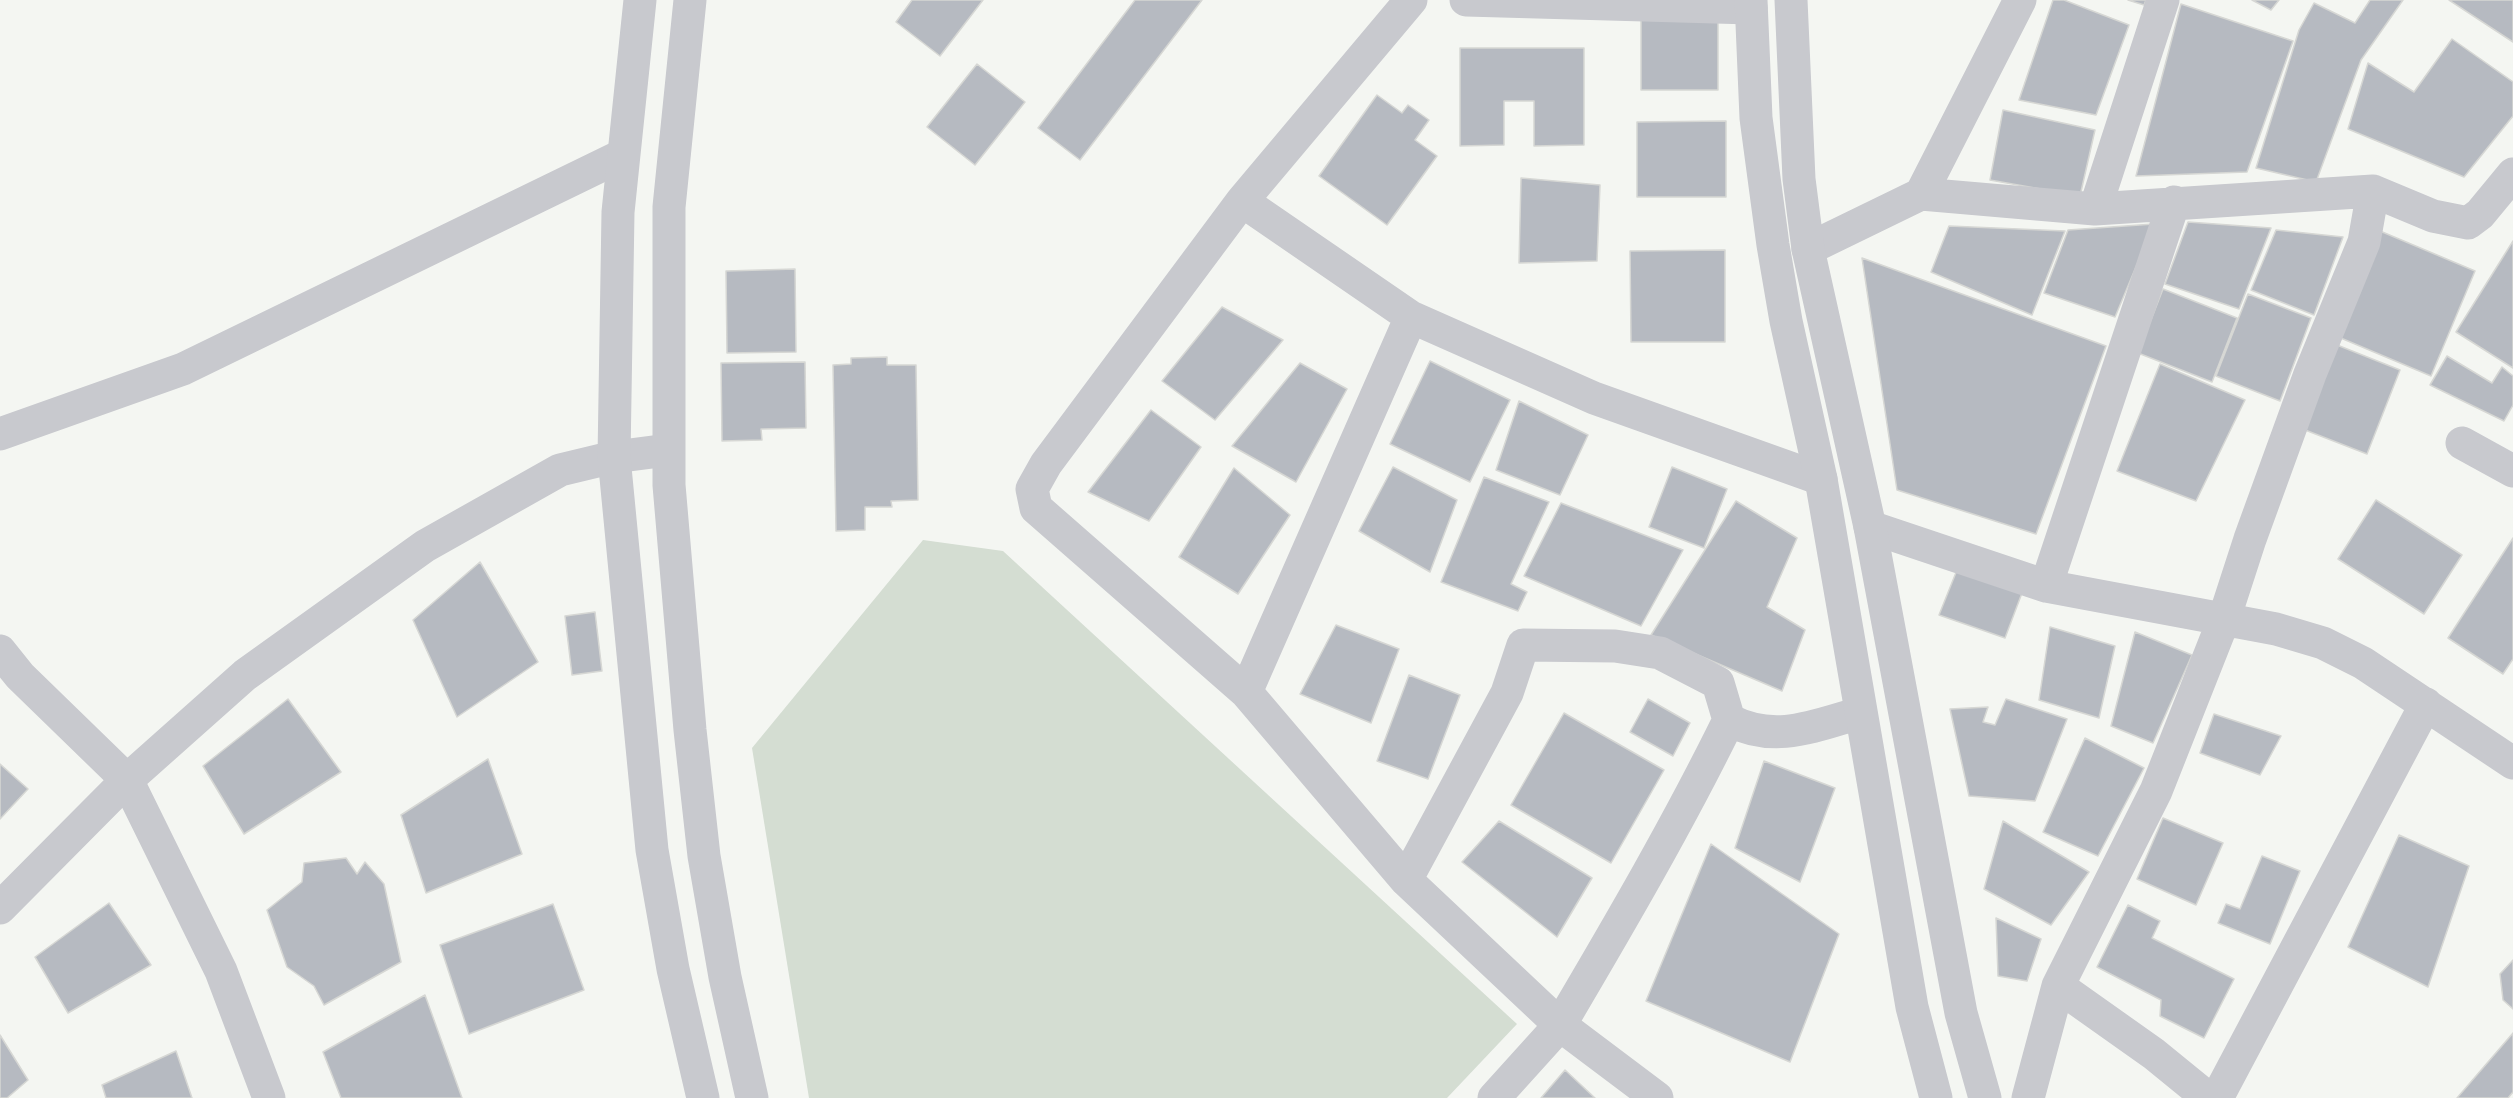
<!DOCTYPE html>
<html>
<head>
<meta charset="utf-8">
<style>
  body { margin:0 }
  canvas { display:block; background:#f4f6f2 }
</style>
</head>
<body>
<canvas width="2513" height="1098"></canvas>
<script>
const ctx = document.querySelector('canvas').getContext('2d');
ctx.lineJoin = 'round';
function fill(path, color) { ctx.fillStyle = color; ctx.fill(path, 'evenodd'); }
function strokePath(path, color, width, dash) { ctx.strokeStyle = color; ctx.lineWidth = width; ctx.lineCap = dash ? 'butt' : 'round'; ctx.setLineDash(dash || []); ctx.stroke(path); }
const green = new Path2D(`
  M923,540L1003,551L1517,1024L1447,1098H809L752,748Z`);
const building = new Path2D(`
  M912,0H983L940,56L896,22Z
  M1135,0H1202L1080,160L1038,128Z
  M2053,0H2064L2129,25L2096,115L2019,100Z
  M2128,0H2146L2144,5Z
  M2252,0H2279L2271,10Z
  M2370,0H2403L2361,60L2316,182L2256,168L2299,30L2314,3L2355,23Z
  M2449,0H2513V42Z
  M2181,4L2293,41L2247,172L2136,176Z
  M1718,10V90H1641V11Z
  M2452,39L2513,82V116L2464,177L2348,129L2368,63L2414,92Z
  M1460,48H1584V145L1534,146V101H1504V145L1460,146Z
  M977,64L1025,102L975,165L927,127Z
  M1377,95L1402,113L1408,105L1429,120L1415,140L1437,156L1387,225L1319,176Z
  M2003,110L2095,130L2080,196L1990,180Z
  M1726,121V197H1637V122Z
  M1521,178L1600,185L1597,261L1519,263Z
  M2188,222L2271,228L2239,309L2165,284Z
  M2154,224L2115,317L2044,293L2068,230Z
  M1949,226L2065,231L2032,315L1931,272Z
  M2276,230L2343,237L2314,315L2251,290Z
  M2380,231L2475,271L2431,376L2336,336Z
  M2513,241V368L2456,332Z
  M1725,250V342H1631L1630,251Z
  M1862,258L2106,346L2036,534L1897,490Z
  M795,269L796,352L727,353L726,271Z
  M2163,289L2237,318L2212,382L2138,353Z
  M2248,294L2311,318L2280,401L2216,376Z
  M1222,307L1283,340L1215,420L1162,381Z
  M2332,343L2400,370L2367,454L2300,428Z
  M2447,356L2492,383L2502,367L2513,376V405L2504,421L2430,385Z
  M887,357V365H916L918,500L891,501L892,507H865V530L836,531L833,365L851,364V358Z
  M1430,361L1510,400L1470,482L1390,444Z
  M805,362L806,428L761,429L762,440L722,441L721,363Z
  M1300,363L1347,389L1296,482L1232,446Z
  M2160,364L2245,400L2196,501L2117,471Z
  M1519,401L1588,435L1560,495L1496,470Z
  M1151,410L1201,447L1149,521L1088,492Z
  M1393,467L1457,500L1430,572L1359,531Z
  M1672,467L1727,489L1704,548L1649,527Z
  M1234,468L1290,515L1238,594L1179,557Z
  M1484,477L1549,502L1511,584L1527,592L1518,611L1441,582Z
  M2376,500L2462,555L2424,614L2338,559Z
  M1736,501L1797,538L1767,607L1805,630L1782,691L1651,635Z
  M1561,503L1683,550L1641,626L1524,576Z
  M2513,538V659L2503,674L2448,638Z
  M480,562L538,662L457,717L413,620Z
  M1957,570L2022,593L2005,638L1939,615Z
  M595,612L602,671L572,675L565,616Z
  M1336,625L1399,649L1371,723L1300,694Z
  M2050,627L2115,646L2099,718L2039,700Z
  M2135,632L2192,655L2153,743L2111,726Z
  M1409,675L1460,695L1428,779L1377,761Z
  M288,699L341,772L244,834L203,766Z
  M1648,699L1690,723L1673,756L1630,732Z
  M2006,699L2067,719L2035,801L1969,796L1950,709L1988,707L1983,722L1995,725Z
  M1564,713L1664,770L1611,863L1511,805Z
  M2214,714L2281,736L2260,775L2200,753Z
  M2085,738L2144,768L2098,856L2043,832Z
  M488,759L522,854L426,893L401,815Z
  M1764,761L1835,788L1800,882L1735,848Z
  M0,764L28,789L0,819Z
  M2163,818L2223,843L2196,905L2137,879Z
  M1499,821L1592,878L1557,937L1462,862Z
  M2003,821L2089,872L2051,925L1984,889Z
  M2399,835L2469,866L2428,987L2348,947Z
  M1711,844L1839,934L1790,1062L1646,1001Z
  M2262,856L2300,871L2270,944L2218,923L2226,904L2240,909Z
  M346,858L357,874L365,862L384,884L401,962L324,1005L314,986L287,967L267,910L302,882L304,863Z
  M109,903L151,965L68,1013L35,957Z
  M553,904L584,990L469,1034L440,945Z
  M2128,905L2160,921L2152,938L2234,979L2204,1038L2160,1016L2161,1000L2097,967Z
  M1996,918L2041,939L2027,981L1998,976Z
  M2513,960V1009L2503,1000L2500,974Z
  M425,995L462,1098H341L323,1052Z
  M2513,1033V1092L2508,1098H2457Z
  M0,1035L28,1080L7,1098H0Z
  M176,1051L192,1098H106L102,1085Z
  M1565,1070L1595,1098H1541Z`);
const minor = new Path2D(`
  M1411,0L1242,201L1046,464L1032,489L1036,508L1246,692L1406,880L1560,1025L1494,1098
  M1466,0L1751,8
  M1921,194L2020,0
  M1242,201L1411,317L1594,398L1821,479
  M2095,209L2163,0
  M1808,249L1921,194L2095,209L2373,191L2433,216L2468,223L2480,214L2513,174
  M0,434L183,369L623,155
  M2462,443L2513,471
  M1870,527L2046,586L2276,629L2323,643L2363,663L2513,763
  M2046,586L2174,202
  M0,651L20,676L127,780L221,971L269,1098
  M1246,692L1411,317
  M1406,880L1507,693L1523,645L1615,646L1660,653L1718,683L1729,720
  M0,908L127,780L245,675L425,546L560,470L614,457L668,450
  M2058,986L2154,1054L2208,1098
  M1657,1098L1560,1025C1619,925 1678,824 1729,720C1775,744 1814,726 1860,713
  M2028,1098L2058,986L2156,791L2224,619L2250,539L2310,374L2364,242L2373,191
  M2217,1098L2426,704`);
const tertiary = new Path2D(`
  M640,0L618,212L614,457L652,850L673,969L703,1098
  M690,0L669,207V485L690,730L704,856L725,977L752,1098
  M1751,0L1756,118L1773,245L1786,321L1821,479L1912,1007L1936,1098
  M1791,0L1799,179L1808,249L1870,527L1961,1013L1985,1098`);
fill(green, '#d4ddd2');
fill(building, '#b6bac1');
strokePath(building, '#d6d7d4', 1.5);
strokePath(minor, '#c8c9ce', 33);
strokePath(tertiary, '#c8c9ce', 33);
</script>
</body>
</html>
